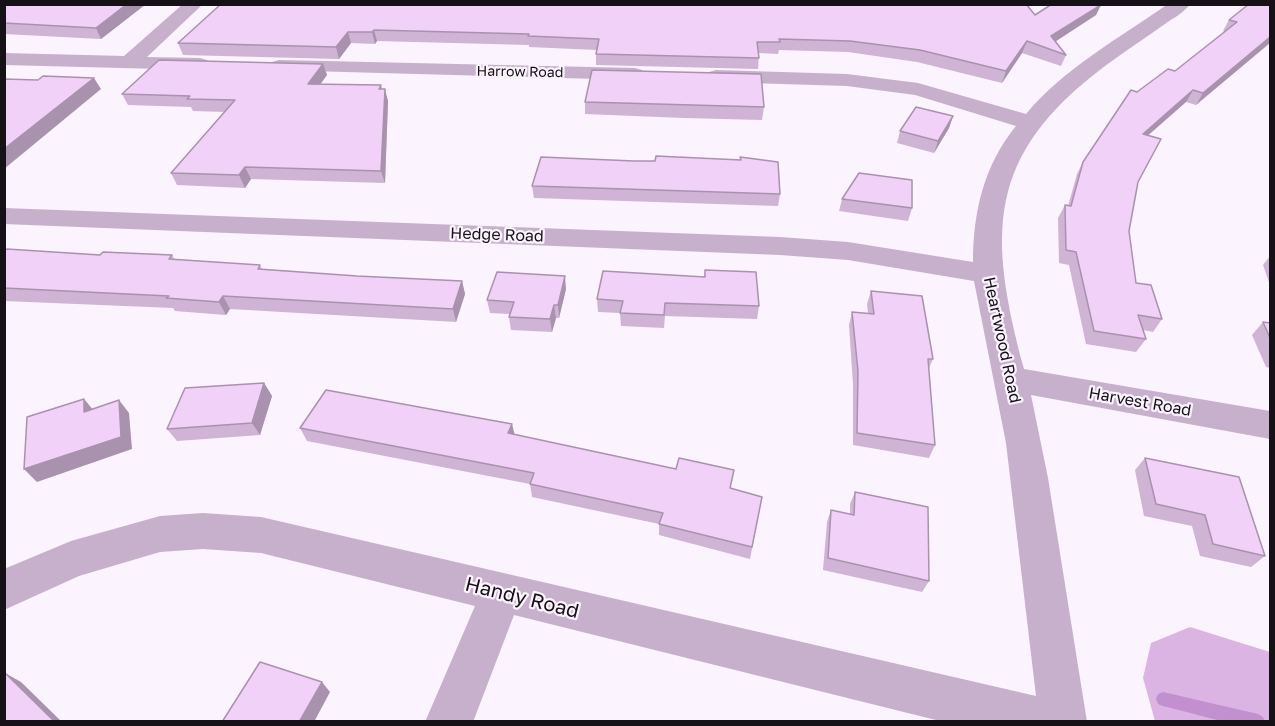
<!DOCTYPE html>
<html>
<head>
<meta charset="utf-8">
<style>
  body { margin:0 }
  #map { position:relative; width:1275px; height:726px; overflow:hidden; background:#fbf3fd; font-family:"Golos Text",sans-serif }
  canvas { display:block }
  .frame { position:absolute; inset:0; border:6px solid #161117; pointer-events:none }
</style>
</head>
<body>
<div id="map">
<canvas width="1275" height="726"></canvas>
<div class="frame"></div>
</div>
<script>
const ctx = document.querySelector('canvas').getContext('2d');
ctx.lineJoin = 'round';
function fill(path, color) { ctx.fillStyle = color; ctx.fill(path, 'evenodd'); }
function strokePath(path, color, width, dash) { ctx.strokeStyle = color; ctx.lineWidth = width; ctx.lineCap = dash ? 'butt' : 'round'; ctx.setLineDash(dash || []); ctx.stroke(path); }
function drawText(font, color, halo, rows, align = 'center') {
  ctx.font = font + ' "Golos Text",sans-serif'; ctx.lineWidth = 4.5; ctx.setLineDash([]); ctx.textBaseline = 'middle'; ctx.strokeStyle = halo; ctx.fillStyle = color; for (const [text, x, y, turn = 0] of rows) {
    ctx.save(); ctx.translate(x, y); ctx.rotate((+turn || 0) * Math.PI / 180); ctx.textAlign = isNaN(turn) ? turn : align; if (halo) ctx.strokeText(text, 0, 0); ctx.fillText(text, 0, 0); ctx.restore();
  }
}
const green = new Path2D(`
  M1190,627L1270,652V721H1155L1143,678L1151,643Z`);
const stream = new Path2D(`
  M1163,692L1258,714L1263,717L1265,722H1225L1163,706L1158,704L1156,699L1158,694Z`);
const street = new Path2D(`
  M183,4H203L147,57L200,58L207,60L210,64L207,68L200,70L4,65V53L124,56Z
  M1168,4H1190C1184,13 1173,18 1165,24C1145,38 1124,52 1105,66C985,156 988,234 1024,369L1270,411V439L1031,395L1048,478L1087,722H944L514,615L473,722H425L475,606L261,553L203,549L160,552L79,576L4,610V569L71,541L160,516L203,513L261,517L1036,696L1006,443L974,281L848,260L780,255L4,224V208L780,237L848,242L973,262C973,212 984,165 1016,126L915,95L847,86L716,82L709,80L705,76L709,72L716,70L847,74L918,83L1026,114C1064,68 1120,38 1168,4Z
  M279,60L635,68L642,70L645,74L642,78L635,80L272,70L269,66L272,62Z`);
const wall = new Path2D(`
  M4,4H146L101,39L4,34Z
  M221,4L1035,15H1096L1056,41L1066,55L1061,66L1022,53L1002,83L917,62L848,52L779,50L778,54L759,53L758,69L596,65V54L597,50L529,47V45L377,41L375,44L351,43L339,59L183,55L178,43Z
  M1248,4H1270L1196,105L1186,102L1148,135L1138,182L1129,231L1136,283L1162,319L1153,332L1143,330L1146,339L1136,352L1086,344L1069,265L1059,263L1058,218L1065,205L1068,206L1077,174L1083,162L1137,92L1175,71L1225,32L1223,31L1229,20Z
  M323,64L327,75L320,84L381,85L388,101L385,183L251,179L245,188L177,185L171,173L225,112L193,111L191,107L128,105L122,94Z
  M585,102L764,107L762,120L684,118L585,114Z
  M953,116L949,128L934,153L897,143L900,131Z
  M532,186L780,194L778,206L534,198Z
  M842,199L912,208L908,221L839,211Z
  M4,251L100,255H172L175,260L260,265L262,269L357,276L462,281L465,294L456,322L230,309L226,315L175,311L173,308L4,301Z
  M1270,256V285L1263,265Z
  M705,270L759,306L757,319L665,316L664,328L621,326L620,313L598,312L597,299L704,277Z
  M566,289L559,318H556L552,332L511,330L509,317L510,314L490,313L487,300Z
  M871,291L933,359L929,368L935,445L929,458L853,445V384L849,325L852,312L868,313L867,304Z
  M1263,322L1270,323V368L1266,367L1252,335Z
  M264,383L272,396L260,435L177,441L167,429Z
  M300,428L514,435L762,497L750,559L659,535V524L532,497L530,484L307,441Z
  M1145,458L1265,556L1251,567L1200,556L1192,526L1144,516L1135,470Z
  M855,492L929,581L922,592L823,570L827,522L831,510L850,514V504Z`);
const shadedWall = new Path2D(`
  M127,4H146L101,39L96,28Z
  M1101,5L1096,15L1047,47L1051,36Z
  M374,30L377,41L375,44L372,32Z
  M348,32L351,43L339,59L336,47Z
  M1270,37V43L1196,105L1203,93Z
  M1027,41L1022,53L1002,83L1006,71Z
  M323,64L327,75L312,96L308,84Z
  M94,78L101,89L4,169V149Z
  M385,89L388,101L385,183L381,171Z
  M1193,90L1186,102L1136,146L1143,134Z
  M953,116L949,128L934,153L938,141Z
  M245,167L251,179L245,188L239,175Z
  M565,276L566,289L559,318L558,305Z
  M462,281L465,294L456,322L453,309Z
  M223,296L230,309L226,315L219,302Z
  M554,305L556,318L552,332L550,319Z
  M264,383L272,396L260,435L252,423Z
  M84,399L95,412H84Z
  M119,400L129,413L132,449L37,482L24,469Z
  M512,424L515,436L508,433Z
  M5,673L21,682L62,722H55Z
  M322,682L330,692L314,722H299Z`);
const building = new Path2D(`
  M4,4H127L96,28L4,23Z
  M221,4H1026L1035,15L1052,4L1101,5L1051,36L1066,55L1027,41L1006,71L920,50L850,41L779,39L780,42H757L759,58L596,54L599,39L528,36L529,34L374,30L372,32H348L336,47L178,43Z
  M1249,4H1270V37L1203,93L1193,90L1143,134L1161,139L1138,182L1129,231L1136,283L1151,285L1162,319L1138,315L1146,339L1094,331L1076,252L1066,250L1065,205L1071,206L1083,162L1131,90L1137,92L1168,69L1175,71L1237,22L1229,20Z
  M159,60L323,64L308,84L381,85L379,89H385L381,171L245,167L239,175L171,173L235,100L187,99L190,96L122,94Z
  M592,70L761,74L764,107L585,102Z
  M43,76L94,78L4,149V79L38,80Z
  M916,107L953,116L938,141L900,131Z
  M656,156L741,160L740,157L778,162L780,194L532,186L541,157L634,161H655Z
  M859,173L912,180V208L842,199Z
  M7,249L100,255L103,252L172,255L169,259L260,265L258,269L357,276L462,281L453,309L223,296L219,302L166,298L169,296L4,288V251Z
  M705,270L756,272L759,306L665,303L664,315L620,313L623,301L597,299L603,271L705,277Z
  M497,272L565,276L558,305H554L550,319L509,317L514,302L487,300Z
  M871,291L922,296L933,359H928L935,445L857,433L858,371L852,312L874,314Z
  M1263,322L1270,323V338Z
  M264,383L252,423L167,429L185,388Z
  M326,390L512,424L508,433L676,469L679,458L734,470L730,488L762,497L752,547L659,524L663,513L530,484L534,473L300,428Z
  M84,399V412L119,400L121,437L24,469L27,417Z
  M1145,458L1239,477L1265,556L1213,544L1205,515L1156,504Z
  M855,492L928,507L929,581L828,558L831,510L854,515Z
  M260,662L322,682L299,722H222Z
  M4,673H5L55,722H4Z`);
const farStreetnames = [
  ["Harrow Road",520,72,1]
];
const streetNames = [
  ["Hedge Road",497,235,2],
  ["Heartwood Road",1002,340,78],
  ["Harvest Road",1140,402,10]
];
const nearStreetnames = [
  ["Handy Road",522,598,14]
];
fill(green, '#dbb4e4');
fill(stream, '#c390cf');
fill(street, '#c7b0cc');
fill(wall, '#cfb4d5');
fill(shadedWall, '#a992ae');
fill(building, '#f1d1f8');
strokePath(building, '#a992ae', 1.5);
drawText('14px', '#161117', '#fbf3fd', farStreetnames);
drawText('16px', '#161117', '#fbf3fd', streetNames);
drawText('20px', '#161117', '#fbf3fd', nearStreetnames);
</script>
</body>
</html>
